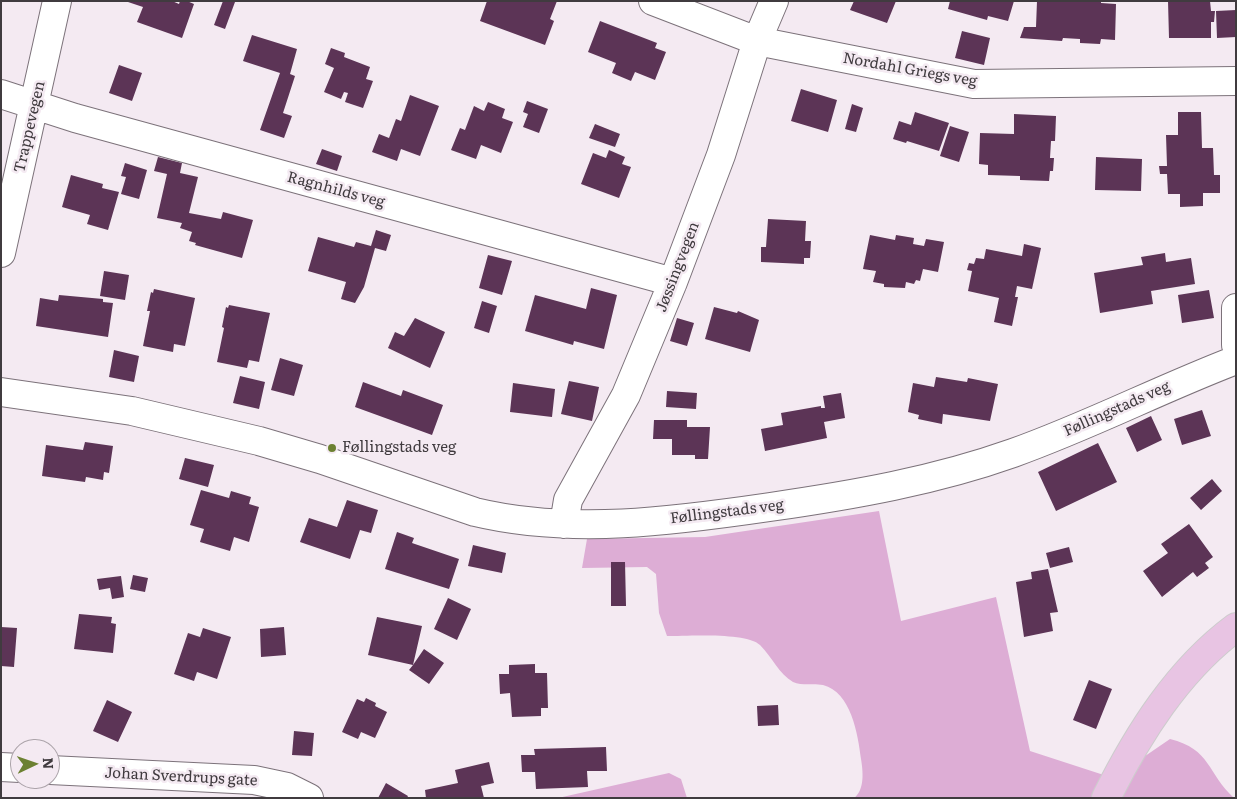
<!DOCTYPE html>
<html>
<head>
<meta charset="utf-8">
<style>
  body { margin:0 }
  #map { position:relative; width:1237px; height:799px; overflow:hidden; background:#f4eaf2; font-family:Literata,serif }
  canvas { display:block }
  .frame { position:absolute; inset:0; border:2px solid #403b3f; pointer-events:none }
  .north { position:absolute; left:10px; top:739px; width:50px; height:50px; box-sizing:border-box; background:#f4eaf2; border:1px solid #aca4aa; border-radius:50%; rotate:87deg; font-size:14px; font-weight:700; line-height:20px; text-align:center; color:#403b3f }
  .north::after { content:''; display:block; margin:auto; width:18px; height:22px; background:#6c8132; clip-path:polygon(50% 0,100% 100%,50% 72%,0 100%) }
</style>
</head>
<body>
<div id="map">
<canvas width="1237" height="799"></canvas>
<div class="frame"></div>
<div class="north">N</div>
</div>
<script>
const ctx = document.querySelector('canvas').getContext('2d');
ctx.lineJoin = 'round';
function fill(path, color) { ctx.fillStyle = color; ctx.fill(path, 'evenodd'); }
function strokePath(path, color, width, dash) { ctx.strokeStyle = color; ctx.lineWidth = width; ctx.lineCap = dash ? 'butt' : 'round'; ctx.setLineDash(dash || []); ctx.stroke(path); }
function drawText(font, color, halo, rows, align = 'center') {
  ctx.font = font + ' Literata,serif'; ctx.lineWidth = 5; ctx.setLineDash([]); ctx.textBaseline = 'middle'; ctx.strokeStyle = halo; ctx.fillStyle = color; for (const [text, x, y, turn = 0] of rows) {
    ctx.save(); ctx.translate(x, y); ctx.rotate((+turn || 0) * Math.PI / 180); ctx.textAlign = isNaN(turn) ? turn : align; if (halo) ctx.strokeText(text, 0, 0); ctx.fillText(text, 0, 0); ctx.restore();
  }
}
const forest = new Path2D(`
  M879,511L901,621L996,597L1030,751L1113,778L1170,739C1211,749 1207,773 1234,798H854C865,790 863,771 861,759C858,734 851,692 823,685C814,683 802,686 793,682C779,674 772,657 760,645C747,632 687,636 667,636L659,613L656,574L647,567L582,568L587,539L705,537Z
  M669,773L681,779L687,798H558Z`);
const building = new Path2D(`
  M172,1L179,4L180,1H187L194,4L182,38L137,22L143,7L128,2Z
  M223,1L235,2L225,29L214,25Z
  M487,1H557L550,19L554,21L545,45L480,21Z
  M854,1H896L887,23L850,10Z
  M950,1H1014L1008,21L988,16L987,20L948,9Z
  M1037,1H1101V3L1116,4L1115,40L1101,39L1100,44L1080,43V39L1063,38L1062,41L1020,38L1024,27H1036Z
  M1168,1H1210L1211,11H1215L1214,22H1211V38H1169Z
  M1236,10V37L1217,38L1216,11Z
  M600,21L657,43L655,48L666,52L655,80L635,72L631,81L612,73L616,63L588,52Z
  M962,31L990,38L984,65L955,58Z
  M252,35L297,49L290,74L295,76L283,113L292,116L284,138L260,130L280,73L243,61Z
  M331,48L345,53L344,57L370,67L366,79L373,81L363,108L345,102L348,93L344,92L341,99L324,92L334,68L325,64Z
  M119,65L142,73L132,101L109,93Z
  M801,89L837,100L828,132L791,121Z
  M410,95L439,106L420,156L401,149L397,161L372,152L379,134L389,138L396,119L401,121Z
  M527,101L548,109L539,133L523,127L528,114L523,112Z
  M488,102L505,109L502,118L513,122L501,153L481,145L476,159L451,150L460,128L465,130L474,106L484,111Z
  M852,104L863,108L856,132L845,129Z
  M915,112L949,123L939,151L907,141L906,143L893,139L899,121L911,125Z
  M1178,112H1201L1202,148H1213L1214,175H1220V193H1203V206L1180,207V194H1168L1167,174H1160L1159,166H1167L1166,135H1178Z
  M1014,114L1056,116L1055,141H1051L1050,158H1054L1053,171H1050L1049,181L1020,180V176L988,175V165L979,164L980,133L1014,134Z
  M595,124L620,134L615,147L589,138Z
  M950,126L969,132L959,162L940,156Z
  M322,149L342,156L337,171L316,164Z
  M609,150L625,157L622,164L631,167L619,198L581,184L593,153L606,158Z
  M158,157L182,163L180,173L198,177L189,213L221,219L223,212L253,220L242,258L195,245L196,243L189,241L192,232L180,228L182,223L157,218L167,174L154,171Z
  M1096,157L1142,159L1141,191L1095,190Z
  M125,163L147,170L139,199L121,194L126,177L121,176Z
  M71,175L103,184L102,188L119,192L108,230L87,224L90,215L62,207Z
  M768,219L806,221L805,241H811L810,258H804V264L761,262V247H766Z
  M376,230L391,235L386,251L375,248L364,287L355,303L341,299L346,282L308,271L318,237L354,247L356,242L371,246Z
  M870,235L895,240L896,235L914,238L913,244L924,246L926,239L944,242L938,272L923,269L920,281L916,280L914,284L906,282L905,288L884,287V284L873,282L876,271L863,269Z
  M1024,244L1041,248L1032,289L1017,286L1015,297H1018L1012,326L994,322L999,298L968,291L972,271L967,270L969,263L974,264L976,258L984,259L986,249L1022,256Z
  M1165,253L1166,262L1191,258L1195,284L1151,291L1153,304L1100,313L1094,273L1143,265L1141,257Z
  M488,255L512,261L502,295L479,288Z
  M104,271L129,275L125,300L100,296Z
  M591,288L617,295L604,349L574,341L573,345L525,331L535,295L586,309Z
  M154,289L195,298L185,346L174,344L173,352L143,346L150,311H147L151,292L153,293Z
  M1209,290L1214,318L1182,323L1178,295Z
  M59,295L103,299V302L113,303L108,337L36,326L40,298L58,301Z
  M482,301L497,306L489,333L474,328Z
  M229,305L270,313L259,362L249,360L247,368L217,362L224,328L222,327L226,307L228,308Z
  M714,307L737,313L738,311L759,320L750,352L705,339Z
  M415,318L445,332L430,368L388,348L395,332L404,336Z
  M677,318L694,323L687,346L670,341Z
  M114,350L139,356L134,382L109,377Z
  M280,358L303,365L294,396L271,390Z
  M240,376L265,382L259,409L233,403Z
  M936,377L967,382L968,378L998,384L990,421L943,414L942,424L918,419L919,415L908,412L913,383L934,387Z
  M569,381L599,387L592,421L561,414Z
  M363,382L401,396L403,390L443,405L432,435L355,407Z
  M513,383L555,389L552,417L510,412Z
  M667,391L697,393L696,409L666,407Z
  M841,393L845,418L824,422L827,438L765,451L761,429L783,425L781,413L821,406V408H825L823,396Z
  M1202,410L1211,436L1182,445L1174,419Z
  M1151,416L1162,440L1137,452L1126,428Z
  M654,420H687V427H710L708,459H695V455H672V439H653Z
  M85,442L113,446L109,473L104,472L103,480L86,477L85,482L42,476L46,445L83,450Z
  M1098,443L1117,482L1056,511L1038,472Z
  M185,458L214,465L208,487L179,479Z
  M1212,479L1222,491L1201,510L1190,498Z
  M201,490L229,498L231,491L251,497L249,504L259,507L249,542L234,537L230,551L200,542L204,529L190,525Z
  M347,500L378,510L371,533L360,530L350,559L300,542L309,518L337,527Z
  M1189,524L1213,557L1205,563L1209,568L1197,577L1193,572L1162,597L1143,571L1168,553L1161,544Z
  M397,532L414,538L412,543L459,559L449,589L385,569Z
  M473,545L506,553L502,573L468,566Z
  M1069,547L1073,562L1050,568L1046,553Z
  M611,562H625L626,606H611Z
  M1048,569L1058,612L1050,613L1053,631L1024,637L1016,582L1032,579L1031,572Z
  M133,575L148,578L145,592L130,589Z
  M121,576L124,597L112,599L110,588L99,590L97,579Z
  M448,598L471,609L457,640L434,629Z
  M79,614L112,617L111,623L116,624L113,653L74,649Z
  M377,617L422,626L413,665L424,649L444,663L429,684L409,670L413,665L368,655Z
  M1,627L17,628L14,667L1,666Z
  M284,627L286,655L261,657L260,629Z
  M203,628L231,637L217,679L197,672L194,681L174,674L188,633L200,637Z
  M535,664V673H547L548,708H541V716L512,717L510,693L500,694L499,674H509V665Z
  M1089,680L1112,689L1096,729L1073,720Z
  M366,698L376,703L375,706L387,712L375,738L361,732L358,739L342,732L357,699L364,702Z
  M107,700L132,712L118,742L93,731Z
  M778,705L779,725L758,726L757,706Z
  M294,731L314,733L312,756L292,755Z
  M606,747L607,771H587L588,787L536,789L535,772H522L521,755H535L534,749Z
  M489,762L494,783L481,786L484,798H426L425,790L458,783L455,770Z
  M386,783L408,796L407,798H378Z`);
const minor = new Path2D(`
  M653,1L757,41L974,84L1236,81
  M1,94L75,118L673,282
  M1,253L57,1
  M1236,308V345
  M1,392L132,411L259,441L320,459L475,512C571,535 674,521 770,507C853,495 934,481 1013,453C1089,426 1160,389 1236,360
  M564,524L568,500L626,395L673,282L721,155L757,41L774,1
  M1,767L20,768
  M50,770L254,780L287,787L309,798`);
const major = new Path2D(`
  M1106,798C1138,734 1178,670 1236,627`);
const markers = [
  [332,448,5,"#6c8132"]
];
const streetNames = [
  ["Nordahl Griegs veg",910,70,10],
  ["Trappevegen",30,127,-77],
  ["Ragnhilds veg",336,190,15],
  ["Jøssingvegen",678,267,-69],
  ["Føllingstads veg",1117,409,-24],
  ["Føllingstads veg",727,512,-7],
  ["Johan Sverdrups gate",181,777,3]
];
const poiNames = [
  ["Føllingstads veg",342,448]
];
fill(forest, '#ddadd5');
fill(building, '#5c3456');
strokePath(minor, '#7c727a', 30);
strokePath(major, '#cdcccd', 30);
strokePath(minor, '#fff', 28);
strokePath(major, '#e8c4e3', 28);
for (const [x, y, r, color] of markers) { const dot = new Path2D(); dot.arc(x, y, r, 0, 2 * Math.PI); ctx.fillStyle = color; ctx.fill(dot); strokePath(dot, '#f4eaf2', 2); }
drawText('15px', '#403b3f', '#f4eaf2', streetNames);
drawText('15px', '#403b3f', '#f4eaf2', poiNames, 'left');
</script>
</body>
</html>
